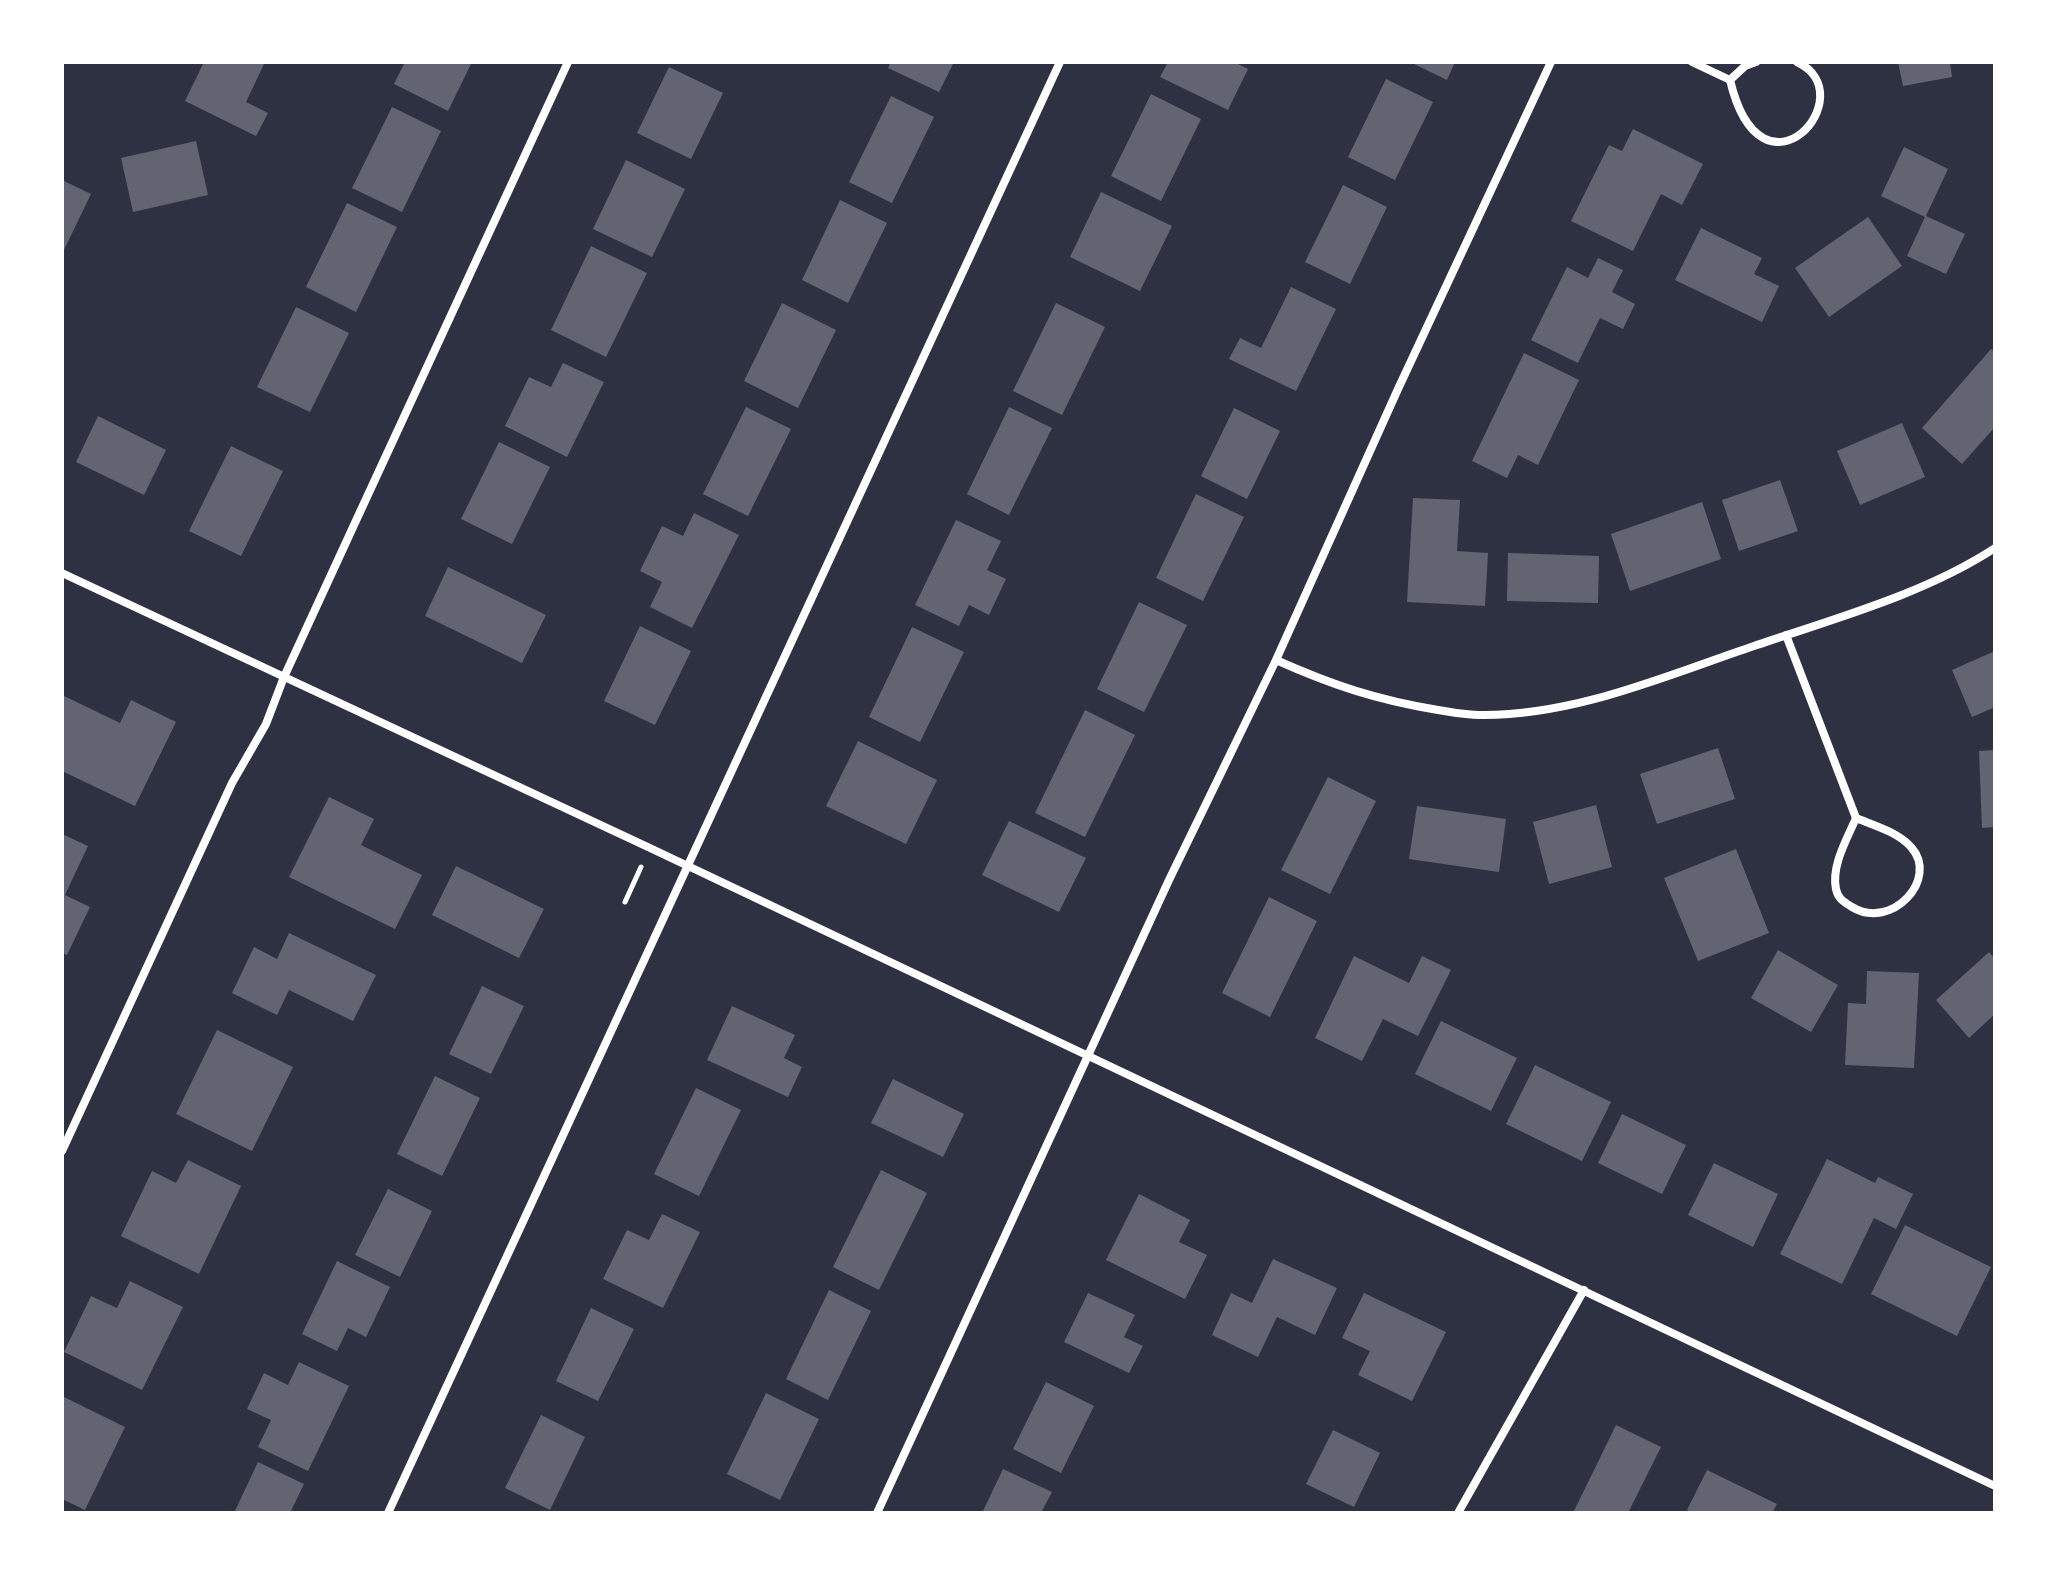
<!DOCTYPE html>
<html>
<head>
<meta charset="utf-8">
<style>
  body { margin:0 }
  #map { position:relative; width:2057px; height:1575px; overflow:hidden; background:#2d3142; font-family:"Exo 2",sans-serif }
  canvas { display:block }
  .frame { position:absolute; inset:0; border:64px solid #fff; pointer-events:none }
</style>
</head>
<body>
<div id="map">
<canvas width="2057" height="1575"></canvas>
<div class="frame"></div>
</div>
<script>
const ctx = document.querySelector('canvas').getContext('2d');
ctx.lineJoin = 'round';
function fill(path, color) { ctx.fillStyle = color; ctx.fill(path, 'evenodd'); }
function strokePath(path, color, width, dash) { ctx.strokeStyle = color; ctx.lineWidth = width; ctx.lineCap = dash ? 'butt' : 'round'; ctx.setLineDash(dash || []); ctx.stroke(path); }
const building = new Path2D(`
  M204,62H265L246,102L268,113L256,136L185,101Z
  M405,62H472L448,111L394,84Z
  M891,62H954L939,92L888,68Z
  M1168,62H1234L1248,69L1228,110L1160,77Z
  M1410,62H1455L1447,80Z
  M1898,62H1950L1952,77L1903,86Z
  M669,67L723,93L691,159L637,133Z
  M1386,79L1433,102L1395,180L1348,157Z
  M1151,94L1201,119L1161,201L1111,176Z
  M891,96L934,117L892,203L849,182Z
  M392,107L441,131L402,212L352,188Z
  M1633,129L1703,164L1682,205L1661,194L1633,251L1571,221L1609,145L1622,151Z
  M196,141L208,195L133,212L121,158Z
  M1904,147L1948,169L1926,216L1965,234L1946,274L1907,256L1925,217L1881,196Z
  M626,160L685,189L652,257L593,229Z
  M62,180L91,194L62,254Z
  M1343,185L1387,207L1350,284L1305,262Z
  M1101,192L1172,226L1140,291L1070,257Z
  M840,200L887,223L848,303L802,280Z
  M347,203L397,227L356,312L306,287Z
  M1868,217L1902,266L1829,317L1795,268Z
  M1701,228L1762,258L1754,274L1779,286L1762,322L1675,280Z
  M591,246L647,273L606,357L551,330Z
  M1598,258L1623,270L1612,292L1635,304L1623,329L1600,318L1578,363L1531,340L1567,267L1588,278Z
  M1291,287L1336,309L1296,391L1229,359L1240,338L1261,348Z
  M782,303L836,330L798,408L744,381Z
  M1056,303L1105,327L1062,415L1013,391Z
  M296,307L349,333L310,412L257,387Z
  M1991,349L1995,352V427L1962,464L1922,428Z
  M1524,353L1579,380L1538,465L1518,455L1507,478L1472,461Z
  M563,363L604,382L567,457L505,426L529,377L551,387Z
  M746,407L791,429L748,516L703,494Z
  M1009,407L1052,428L1009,515L967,494Z
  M1234,408L1280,431L1247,499L1201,476Z
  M98,416L166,450L144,495L76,462Z
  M1902,423L1925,477L1860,505L1837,451Z
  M499,442L550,467L512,544L461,519Z
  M231,446L283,471L241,556L189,531Z
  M1780,480L1798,531L1739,551L1722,500Z
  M1196,494L1244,517L1203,601L1156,578Z
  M1413,498L1460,500L1457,551L1488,553L1485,606L1407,602Z
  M1702,502L1721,559L1630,591L1611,534Z
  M694,513L739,535L692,628L650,607L662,582L640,571L662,526L683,536Z
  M956,520L1001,541L987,570L1006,579L989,615L969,605L959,626L915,605Z
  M1508,553L1599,556L1598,603L1507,601Z
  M448,567L546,615L522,663L425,616Z
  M1139,602L1187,625L1144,712L1097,689Z
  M640,626L691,651L655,725L604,701Z
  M912,627L964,652L920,742L869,717Z
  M1995,651V707L1972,717L1952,670Z
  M62,695L120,723L131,700L176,722L135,806L62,771Z
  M1085,710L1135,735L1085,837L1035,813Z
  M858,741L937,780L906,844L826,806Z
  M1718,748L1735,799L1657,824L1640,774Z
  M1995,750V827L1982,828L1979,751Z
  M1328,777L1376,801L1330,894L1281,870Z
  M329,797L374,819L361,845L422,875L395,929L289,877Z
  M1596,805L1612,867L1549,884L1533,822Z
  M1417,806L1506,819L1499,872L1409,859Z
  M1009,821L1086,858L1059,912L982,875Z
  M62,834L88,846L65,895L90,907L67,955L62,953Z
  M1736,849L1769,933L1698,961L1664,878Z
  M456,866L544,909L519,958L432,915Z
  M1269,897L1317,921L1270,1017L1222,993Z
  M289,933L376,975L353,1021L289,990L277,1015L232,993L254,947L277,959Z
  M1778,950L1838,985L1811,1032L1751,998Z
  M1989,952L1995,959V1014L1969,1038L1936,1000Z
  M1354,956L1409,983L1422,956L1451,970L1418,1036L1383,1019L1362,1061L1315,1038Z
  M1867,971L1919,973L1914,1068L1845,1065L1848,1003L1866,1004Z
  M482,986L524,1006L491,1074L449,1054Z
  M732,1006L795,1035L784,1058L802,1067L788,1097L707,1060Z
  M1441,1021L1517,1058L1491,1111L1415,1074Z
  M217,1030L293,1067L252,1151L176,1114Z
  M1535,1065L1611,1102L1582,1161L1506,1124Z
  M435,1076L480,1098L442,1176L397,1154Z
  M893,1079L964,1114L943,1157L871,1123Z
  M696,1088L741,1110L699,1196L654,1174Z
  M1622,1114L1686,1145L1662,1194L1598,1163Z
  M1827,1159L1875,1183L1878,1177L1913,1194L1896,1229L1874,1218L1842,1284L1780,1254Z
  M188,1160L241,1186L199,1274L121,1236L152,1171L176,1183Z
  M1714,1163L1778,1194L1753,1247L1688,1215Z
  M881,1170L927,1193L879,1290L833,1267Z
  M388,1189L432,1211L400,1277L355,1255Z
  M1139,1194L1190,1220L1179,1242L1207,1255L1185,1299L1106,1260Z
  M662,1214L700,1232L663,1308L603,1279L627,1230L649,1240Z
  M1905,1225L1991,1267L1957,1336L1871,1294Z
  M1273,1259L1337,1288L1315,1335L1277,1317L1258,1357L1212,1335L1231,1293L1252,1303Z
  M337,1261L390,1287L366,1337L348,1328L337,1351L302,1334Z
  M130,1281L183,1307L142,1390L64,1352L91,1296L117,1308Z
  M829,1290L871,1311L828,1400L786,1379Z
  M1088,1293L1135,1315L1124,1337L1143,1346L1129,1373L1064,1342Z
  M1364,1293L1446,1332L1412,1401L1358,1375L1370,1351L1342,1338Z
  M591,1308L634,1329L598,1401L556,1381Z
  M299,1362L349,1386L308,1471L258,1447L271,1420L247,1409L264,1373L288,1385Z
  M1046,1382L1094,1406L1061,1473L1013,1449Z
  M766,1393L819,1419L780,1500L727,1474Z
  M62,1396L125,1427L85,1510L62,1499Z
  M541,1415L585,1437L550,1510L505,1488Z
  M1616,1425L1661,1447L1628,1513H1573Z
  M1333,1430L1380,1453L1354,1507L1306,1484Z
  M258,1462L304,1484L290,1513H234Z
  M1003,1469L1052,1492L1041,1513H982Z
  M1707,1470L1777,1504L1772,1513H1692L1687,1510Z`);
const path = new Path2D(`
  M625,902L641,867`);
const minor = new Path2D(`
  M1692,62L1730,80
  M1756,62L1745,66L1730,80C1762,214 1866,94 1797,62
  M62,573L650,848L1995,1486
  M1786,635L1856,818
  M1276,660C1332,685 1377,700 1438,710C1451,712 1466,715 1480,715C1575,716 1665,676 1754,646C1833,619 1925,594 1995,548
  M1856,818C1873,825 1898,832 1911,847C1940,879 1891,931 1852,907C1844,902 1838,899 1836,889C1831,866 1847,839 1856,818Z
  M62,1151L232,783L266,724L284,677L354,525L568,62
  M388,1513L1060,62
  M877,1513L1169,880L1276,660L1398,389L1551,62
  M1458,1513L1584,1290`);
fill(building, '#626471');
strokePath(path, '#fff', 5);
strokePath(minor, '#fff', 8);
</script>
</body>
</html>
